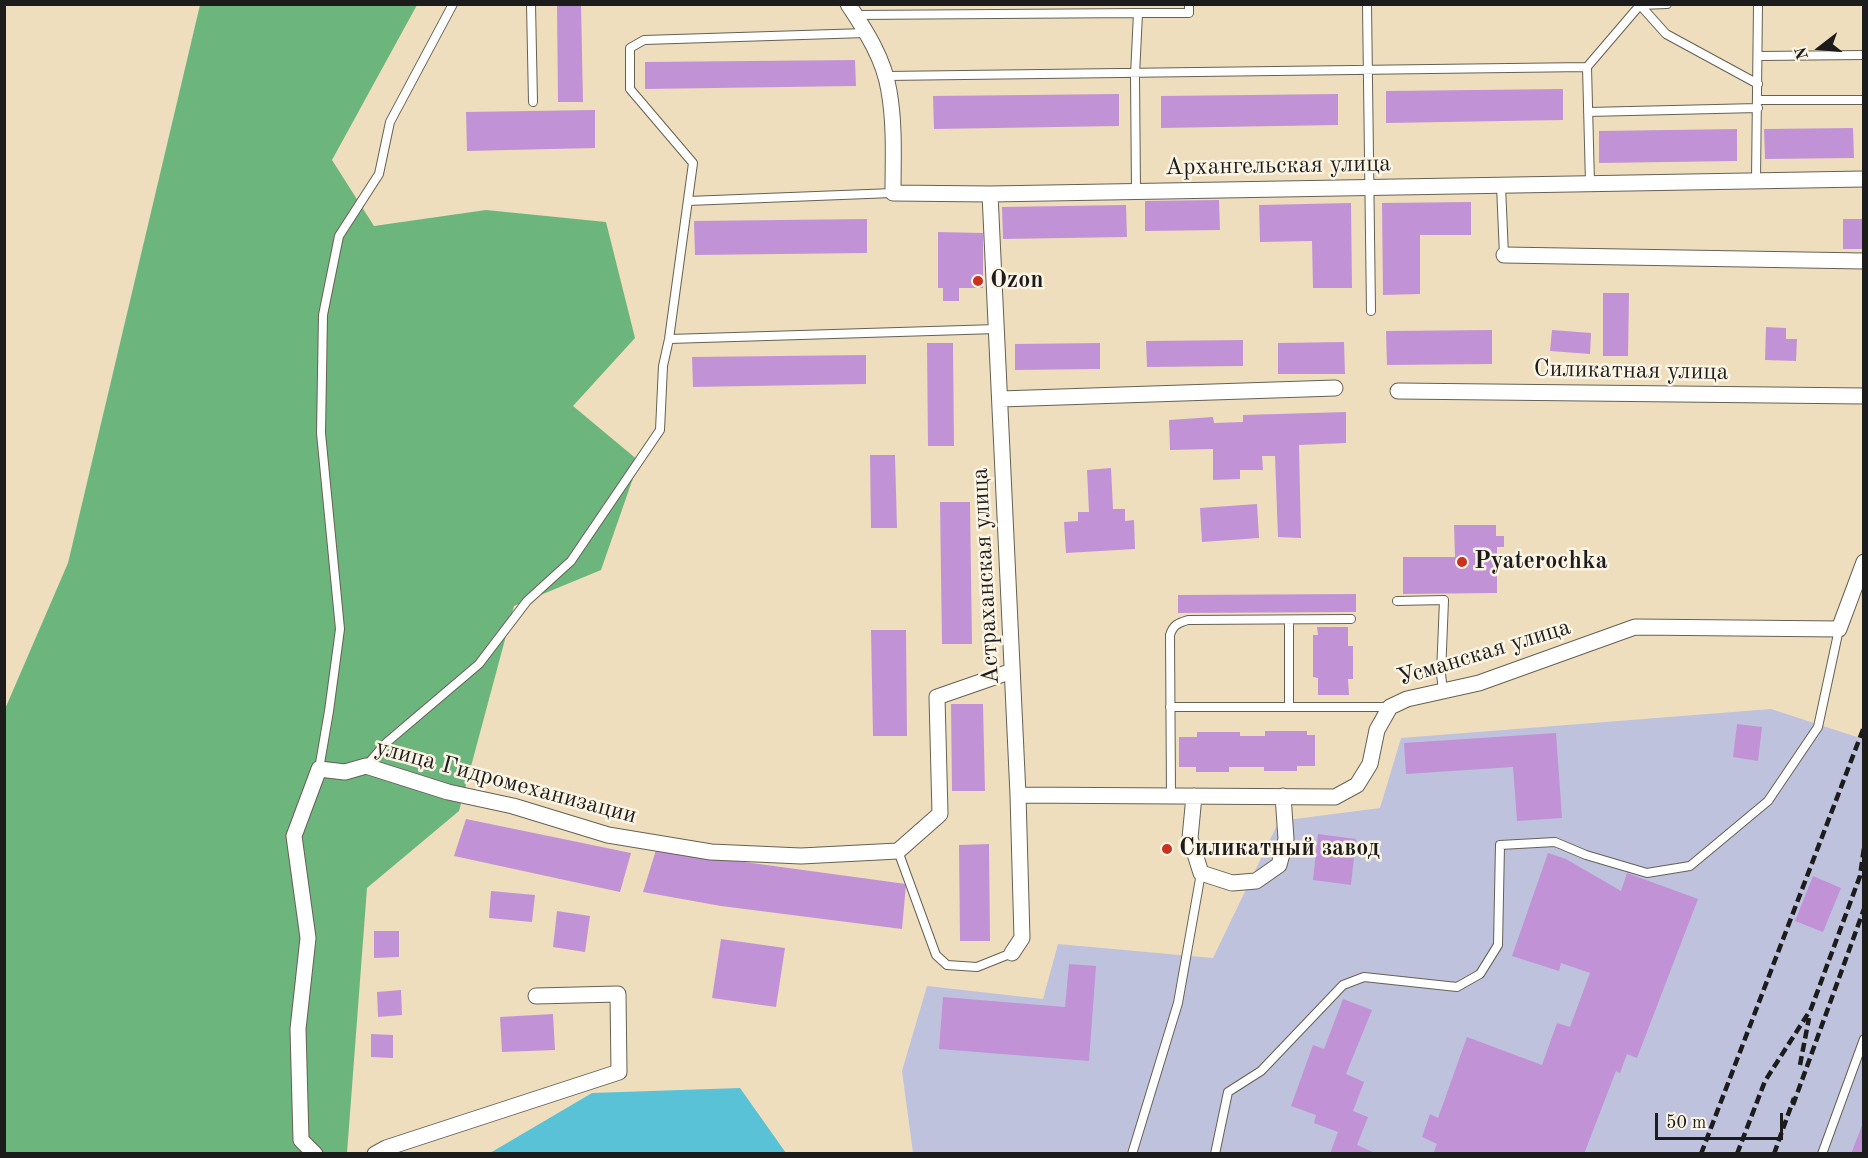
<!DOCTYPE html>
<html>
<head>
<meta charset="utf-8">
<style>
  body { margin:0 }
  #map { position:relative; width:1868px; height:1158px; overflow:hidden; background:#efdebd; font-family:"Old Standard TT",serif }
  canvas { display:block }
  .frame { position:absolute; inset:0; border:6px solid #1c1c1c; pointer-events:none }
  .north { position:absolute; left:1790px; top:18px; width:60px; height:60px; -webkit-text-stroke:4px #fcf5e5; paint-order:stroke; rotate:254deg; font-size:16px; font-weight:700; line-height:24px; text-align:center; color:#1c1c1c }
  .north::after { content:''; display:block; margin:auto; width:21px; height:27px; background:#1c1c1c; clip-path:polygon(50% 0,100% 100%,50% 72%,0 100%) }
  .scale { position:absolute; left:1655px; top:1113px; width:128px; height:27px; box-sizing:border-box; border:3px solid #1c1c1c; border-top:0; padding-left:8px; font-size:18px; line-height:21px; white-space:nowrap; color:#1c1c1c; -webkit-text-stroke:4px #fcf5e5; paint-order:stroke }
</style>
</head>
<body>
<div id="map">
<canvas width="1868" height="1158"></canvas>
<div class="frame"></div>
<div class="north">N</div>
<div class="scale">50 m</div>
</div>
<script>
const context = document.querySelector('canvas').getContext('2d');
context.lineJoin = 'round';
function paint(path, color) { context.fillStyle = color; context.fill(path, 'evenodd'); }
function strokePath(path, color, width, dash) { context.strokeStyle = color; context.lineWidth = width; context.lineCap = dash ? 'butt' : 'round'; context.setLineDash(dash || []); context.stroke(path); }
function write(font, color, halo, rows, align = 'center') {
  context.font = font + ' "Old Standard TT",serif'; context.lineWidth = 5; context.setLineDash([]); context.textBaseline = 'middle'; context.strokeStyle = halo; context.fillStyle = color; for (const [text, x, y, turn = 0] of rows) {
    context.save(); context.translate(x, y); context.rotate((+turn || 0) * Math.PI / 180); context.textAlign = isNaN(turn) ? turn : align; if (halo) context.strokeText(text, 0, 0); context.fillText(text, 0, 0); context.restore();
  }
}
paint(new Path2D(`
  M1771 709 1863 739V1153H913L902 1071 927 986 1043 999 1058 944 1213 958 1279 821 1380 808 1401 738Z`), '#bfc2dd');
paint(new Path2D(`
  M200 5H417L332 160 374 226 486 210 606 222 635 338 573 406 639 461 601 570 514 606 459 811 367 888 347 1153 5 1154V709L68 563Z`), '#6cb67e');
paint(new Path2D(`
  M740 1088 786 1153H490L592 1093Z`), '#59c2d6');
paint(new Path2D(`
  M557 4H581L583 102H558Z
  M855 60 856 86 645 89V62Z
  M1563 89V120L1386 123V91Z
  M1119 94V126L934 129 933 96Z
  M1338 94V125L1161 128V96Z
  M595 110V148L467 151 466 112Z
  M1853 128 1854 158 1765 159 1764 129Z
  M1737 129V161L1599 163V131Z
  M1219 200 1220 230 1145 231V201Z
  M1471 202V235H1420V294L1383 295 1382 203Z
  M1351 203 1352 288H1313L1312 241 1260 242 1259 205Z
  M1126 205 1127 237 1003 239 1002 207Z
  M867 219V253L695 255 694 221Z
  M1843 219H1864V249H1843Z
  M938 232 983 233V288H959V301H943V288H938Z
  M1603 293H1629L1628 356H1603Z
  M1766 327 1786 328V339H1797L1796 361 1765 360Z
  M1492 330V364L1387 365 1386 331Z
  M1552 330 1591 333 1590 354 1550 351Z
  M1243 340V366L1147 367 1146 341Z
  M1344 342 1345 374H1278V343Z
  M927 343H953L954 446H928Z
  M1100 343V369L1015 370V344Z
  M866 355V384L693 387 692 357Z
  M1346 412V443L1299 445 1301 538 1278 537 1275 456H1262L1263 470H1240V479L1213 480V449L1170 450 1169 420 1213 417 1214 423 1243 422V415Z
  M870 455H895L897 528H871Z
  M1111 468 1113 509H1125V521L1134 520 1135 549 1066 553 1064 522 1078 521V512H1089L1087 470Z
  M940 502H970L972 644H942Z
  M1257 504 1259 538 1202 542 1200 508Z
  M1454 525H1496V536H1504V547H1497V593L1403 594V557H1455Z
  M1356 594V612L1178 613V595Z
  M1317 627H1348V646H1353V679H1348L1349 695H1318V678L1313 677V635H1318Z
  M871 630H906L907 736H873Z
  M951 704H983L985 791H952Z
  M1737 724 1762 727 1758 761 1733 757Z
  M1265 731H1307V735H1315V766H1297V771H1264V767H1229V772H1196V767H1179V737H1197V732H1240V736H1265Z
  M1556 733 1562 818 1517 821 1513 767 1406 774 1404 743Z
  M466 819 631 853 620 892 454 856Z
  M1318 834 1356 839 1351 885 1313 880Z
  M989 844 990 941H960L959 845Z
  M656 850 906 884 902 929 721 906 643 892Z
  M1548 853 1566 859 1621 891 1627 873 1698 899 1637 1058 1627 1054 1620 1073 1616 1071 1584 1154H1433L1437 1144 1422 1137 1430 1114 1438 1118 1467 1037 1542 1065 1557 1023 1570 1027 1590 973 1561 963 1559 971 1512 956Z
  M1813 876 1841 888 1823 932 1795 921Z
  M491 891 535 895 532 922 489 918Z
  M557 911 590 916 585 952 553 947Z
  M374 931H399V957L374 958Z
  M721 939 785 948 776 1007 712 998Z
  M1069 964 1096 966 1089 1061 939 1049 943 997 1065 1007Z
  M401 990 402 1015 378 1017 377 992Z
  M1343 999 1372 1010 1346 1074 1364 1082 1353 1111 1368 1117 1357 1145 1377 1154H1330L1338 1132 1314 1123 1316 1115 1291 1106 1313 1045 1324 1049Z
  M553 1014 555 1050 502 1052 500 1017Z
  M371 1034 393 1035V1058L371 1057Z
  M1863 1123 1864 1154H1851Z`), '#c193d6');
const lane = new Path2D(`
  M531 4 533 102
  M1367 4 1371 311
  M1640 5 1666 34 1758 84
  M855 15 1138 13
  M1759 56 1864 55
  M1587 67 1640 5 1667 4
  M886 76 1587 67 1590 183
  M1758 100H1864
  M1588 112 1758 108
  M1756 180 1758 4
  M1501 186 1504 255
  M1136 191 1135 75 1138 13H1189V4
  M688 201 893 193
  M669 339 997 329
  M1397 601 1444 600 1441 674 1443 691
  M1289 620V707
  M1170 707H1390
  M366 766 386 743 479 664 527 601 571 561 660 430 663 366 669 339 693 163 630 89V48L644 40 866 33
  M319 769 329 711 340 629 321 433 323 315 339 236 379 174 390 122 453 4
  M1171 796 1170 635C1173 625 1178 623 1188 620L1351 619
  M898 851 936 955 947 965 977 967 1012 953
  M1132 1154 1178 1003 1201 873
  M1215 1154 1228 1092 1261 1071 1343 985 1364 977 1457 987 1480 974 1498 945 1500 845 1555 842 1586 855 1647 873 1690 866 1768 801 1818 727 1839 629
  M1822 1154 1864 1039`);
const street = new Path2D(`
  M848 4C866 31 884 59 889 91 895 125 893 160 893 193L990 194 1864 179
  M990 194 1018 795 1022 938 1012 953
  M1504 255 1864 261
  M1398 391 1864 396
  M1000 399 1335 388
  M1018 795 1335 797 1357 785 1370 764 1377 730 1390 707 1407 699 1479 683 1635 627 1839 629 1864 562
  M1194 796 1190 838 1201 873 1232 883 1256 881 1279 865 1286 839 1283 796
  M315 1154 301 1140 298 1029 308 938 294 836 319 769 345 772 366 766 448 792 513 806 608 835 711 852 801 856 898 851 940 814 937 697 1012 671
  M375 1154 386 1148 619 1072 618 994 536 996`);
strokePath(lane, '#666054', 10);
strokePath(street, '#666054', 17);
strokePath(lane, '#fff', 8);
strokePath(street, '#fff', 15);
strokePath(new Path2D(`
  M1800 1065 1809 1018
  M1793 1105 1864 909
  M1701 1154 1864 727
  M1737 1154 1765 1081 1811 1009 1860 876 1864 848
  M1774 1154 1794 1098`), '#1c1c1c', 4.5, [9, 4.5]);
for (const [x, y, r, color] of [
  [978,281,6,"#c8321e"],
  [1462,562,6,"#c8321e"],
  [1167,849,6,"#c8321e"]
]) { const dot = new Path2D(); dot.arc(x, y, r, 0, 2 * Math.PI); context.fillStyle = color; context.fill(dot); strokePath(dot, '#fcf5e5', 2); }
write('24px', '#1c1c1c', '#fcf5e5', [
  ["Архангельская улица",1278,166,-1],
  ["Силикатная улица",1631,371,1],
  ["Астраханская улица",986,576,-93],
  ["Усманская улица",1484,653,-17],
  ["улица Гидромеханизации",506,782,15]
]);
write('bold 24px', '#1c1c1c', '#fcf5e5', [
  ["Ozon",990,281],
  ["Pyaterochka",1474,562],
  ["Силикатный завод",1179,849]
], 'left');
</script>
</body>
</html>
